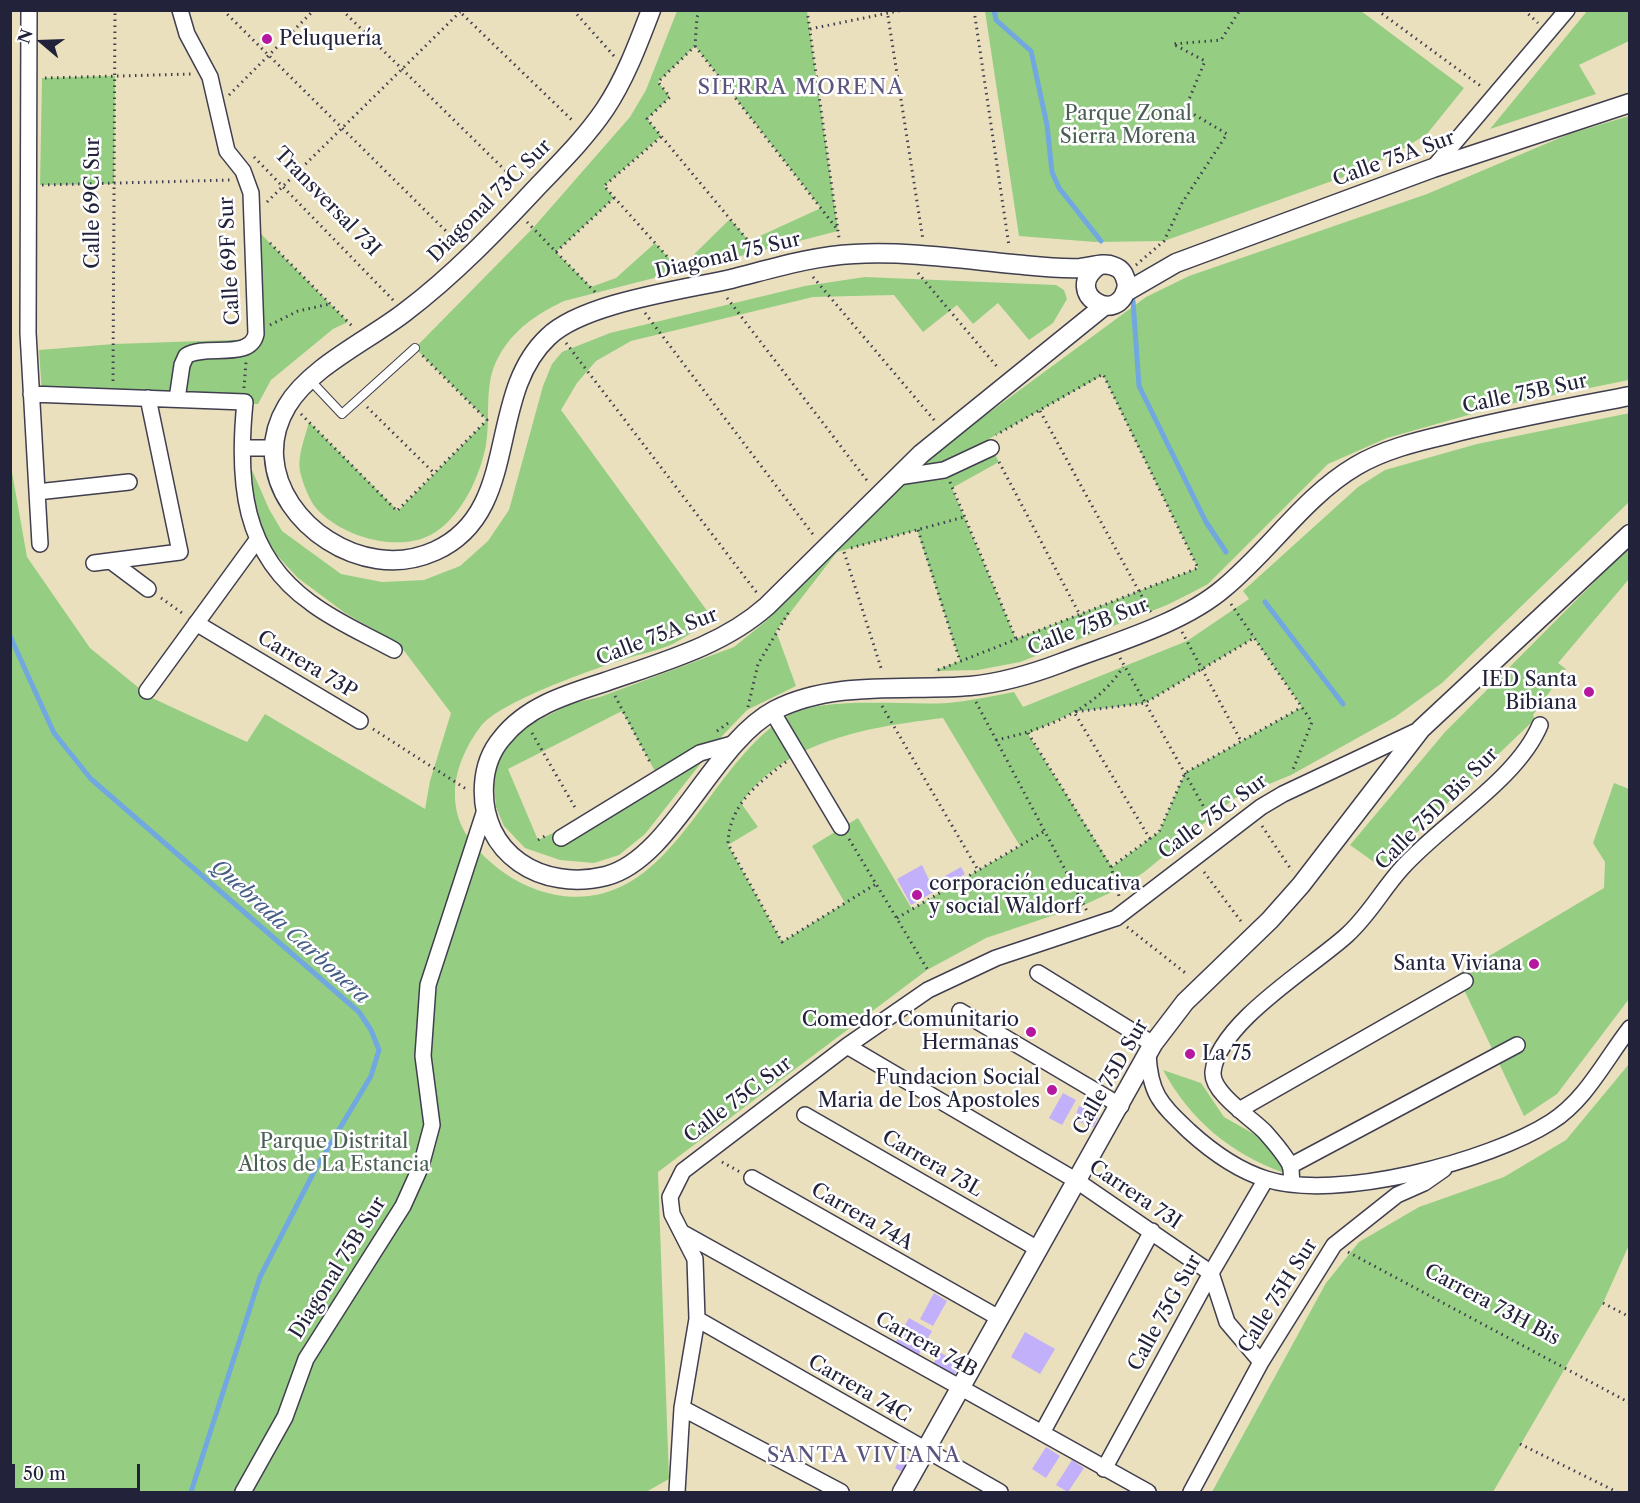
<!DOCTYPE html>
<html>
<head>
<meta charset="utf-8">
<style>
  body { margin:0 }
  #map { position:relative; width:1640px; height:1503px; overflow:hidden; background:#eae0be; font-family:"Libre Caslon Text",serif }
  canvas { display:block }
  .frame { position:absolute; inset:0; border:12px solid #22223b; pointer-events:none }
  .north { position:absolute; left:12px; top:12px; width:60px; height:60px; -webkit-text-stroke:4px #fff; paint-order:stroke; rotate:289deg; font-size:16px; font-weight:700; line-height:24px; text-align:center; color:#22223b }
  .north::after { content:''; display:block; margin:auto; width:21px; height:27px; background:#22223b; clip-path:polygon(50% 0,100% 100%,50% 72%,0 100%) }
  .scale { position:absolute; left:12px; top:1464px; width:128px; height:27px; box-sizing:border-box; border:3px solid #22223b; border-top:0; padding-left:8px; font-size:18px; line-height:21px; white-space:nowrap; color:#22223b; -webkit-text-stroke:4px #fff; paint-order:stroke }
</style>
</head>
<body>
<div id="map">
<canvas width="1640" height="1503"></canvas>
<div class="frame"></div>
<div class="north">N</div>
<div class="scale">50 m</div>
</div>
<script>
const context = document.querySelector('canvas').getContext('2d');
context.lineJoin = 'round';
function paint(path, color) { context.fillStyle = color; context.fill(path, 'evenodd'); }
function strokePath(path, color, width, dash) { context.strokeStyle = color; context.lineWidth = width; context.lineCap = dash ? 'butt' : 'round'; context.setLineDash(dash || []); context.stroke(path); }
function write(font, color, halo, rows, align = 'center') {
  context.font = font + ' "Libre Caslon Text",serif'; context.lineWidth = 5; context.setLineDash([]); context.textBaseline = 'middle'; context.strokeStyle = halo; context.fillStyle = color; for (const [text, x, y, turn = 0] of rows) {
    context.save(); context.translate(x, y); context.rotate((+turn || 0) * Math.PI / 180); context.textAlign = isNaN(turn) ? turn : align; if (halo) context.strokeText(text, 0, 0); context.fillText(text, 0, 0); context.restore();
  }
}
paint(new Path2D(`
  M1588 10 1629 11V41L1579 65 1596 94 1490 129Z
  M677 11H807L838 231 564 301C537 314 514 329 499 356 483 383 491 416 486 445 480 476 463 513 437 531 404 555 342 538 316 508 310 501 303 484 301 475 296 459 305 438 309 422L398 511 487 420 415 348 533 228 630 117 646 90ZM695 46 821 208 749 241 730 219 679 269 655 243 616 278 591 287 556 252 614 198 604 186 661 136 647 119 670 97 658 82Z
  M985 11H1361L1464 88 1427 134 1391 156 1346 176 1164 241 1095 242 1019 236Z
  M115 76 114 184 40 185 42 78Z
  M1629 116V380L1500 406 1387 438 1328 464 1208 584 1191 593 1167 605 1020 662 978 670 934 671 960 661 917 530 837 552 776 631 796 686 747 710 723 735 645 834 619 855 594 863 560 860 525 848 504 826 496 807 493 775 506 747 522 729 570 704 600 697 734 647 765 622 798 589 822 556 933 454 1146 297 1189 276 1427 194 1569 134ZM1103 375 1198 568 1016 639 952 488 999 462 987 440ZM622 711 656 773 582 820 538 840 508 769Z
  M257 230 348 322 333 329 271 380 258 404 42 394 39 350 114 344 261 339Z
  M865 277 1056 285 1064 290 1067 299 1053 323 1029 340 998 303 973 324 957 305 923 332 894 295 813 297 631 341 596 361 577 383 561 410 713 619C698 628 684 639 668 646 653 652 635 655 619 661 588 671 500 702 481 726 467 744 455 770 455 792 454 823 470 845 494 865 523 890 566 904 604 893 682 872 716 760 786 717 821 695 904 706 948 703 970 701 992 696 1014 692L1023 707 1187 641 1249 599 1243 591 1358 487 1385 470 1477 444 1630 413 1629 502 1442 683 1395 717 1291 775 1235 798 1143 873 1116 890 1084 905 986 938 927 970 658 1172 669 1479 646 1492H11L10 461 27 557 90 648 150 697 247 742 265 714 425 809 430 781 451 713 399 644 345 613 298 578 271 549 254 510 252 470 269 509 282 531 341 574 382 582 424 580 460 566 488 541 509 510 543 386 552 364 562 352 610 333 805 286ZM1254 638 1302 707 1185 773 1159 832 1112 867 1028 734 1074 712 1145 703ZM943 718 1020 846 912 909 858 818 812 846 845 903 782 942 728 845 758 827 741 803C787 739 870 727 943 718Z
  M1629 547V579L1558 663 1566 669 1533 715 1535 719 1381 867 1350 845 1445 732Z
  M1614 783 1629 789V999L1557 1094 1524 1116 1457 975 1604 888 1605 862 1593 843Z
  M1629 1064V1245L1603 1303 1493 1492H1212L1326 1283 1359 1242 1419 1207 1504 1177 1566 1140Z
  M1163 1070 1201 1083 1224 1117 1268 1142 1280 1153 1284 1173C1230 1153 1191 1121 1163 1070Z`), '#95ce82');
strokePath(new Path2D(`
  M994 10 996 20 1031 51 1047 125 1052 172 1059 188 1101 241
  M1133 301 1139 386 1206 522 1226 552
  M1265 602 1343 704
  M10 636 54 733 91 779 359 1012 371 1030 379 1050 371 1076 316 1168 260 1277 191 1492`), '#71a8e0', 5);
paint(new Path2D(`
  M922 865 931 884 961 867 965 874 911 905 897 879Z
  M1063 1093 1076 1100 1062 1125 1049 1118Z
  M1079 1106 1099 1114 1094 1127 1074 1120Z
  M934 1293 947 1301 933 1326 920 1319Z
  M909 1318 932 1331 917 1358 894 1345Z
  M1025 1332 1055 1349 1040 1374 1011 1357Z
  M939 1352 960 1363 953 1378 932 1367Z
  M1046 1447 1060 1456 1046 1478 1032 1469Z
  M903 1454 910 1458 902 1472 895 1468Z
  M1072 1460 1084 1468 1068 1492 1056 1485Z`), '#c2b0fb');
const service = new Path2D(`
  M310 380 342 414 415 348`);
const minor = new Path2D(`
  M29 10 28 333 40 544
  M1433 168 1567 10
  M31 394 245 402C237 481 242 554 311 603 336 622 367 635 394 650
  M177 399 182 365 186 356C205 343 250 361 256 334L251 193 243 171 227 151 210 77 187 34 180 10
  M243 448H275
  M898 477 944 470 991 448
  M37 492 129 482
  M112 562 148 589
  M94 563 180 552 148 398
  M196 623 360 721
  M147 691 257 540
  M772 711 841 827
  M561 838 700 753 736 743
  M1038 973 1153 1044
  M960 1011 1121 1106
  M847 1046 1077 1181 1211 1273 1227 1322 1261 1362
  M1148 1054C1150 1095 1161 1104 1189 1131 1211 1151 1237 1170 1266 1179 1336 1202 1490 1161 1551 1122 1586 1100 1605 1060 1630 1028
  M1239 1110 1465 981
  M805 1115 1038 1249
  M1290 1166 1517 1045
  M752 1178 999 1318
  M1292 1183C1291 1178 1292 1170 1290 1165 1285 1155 1273 1141 1265 1132 1253 1119 1211 1093 1213 1072 1218 1023 1312 967 1347 935 1370 914 1382 890 1402 868 1442 823 1517 780 1540 725
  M683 1233 1148 1492
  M697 1319 1000 1492
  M682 1408 841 1492
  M1042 1433 1152 1231
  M1104 1469 1211 1273 1266 1179
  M243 1492 285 1417 306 1359 403 1206 421 1166 432 1125 423 1056 428 985 484 813
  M677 1492 682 1408 697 1319 695 1259 672 1214 670 1197 683 1171 847 1046 928 990 996 958 1116 918 1261 807 1283 794 1421 729
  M1191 1492 1261 1362 1334 1245 1397 1195 1424 1183 1444 1169`);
const tertiary = new Path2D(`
  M651 10C638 44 625 79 605 109 586 137 562 161 539 185 497 230 454 275 405 312 369 340 310 367 287 406 246 474 308 549 377 559 396 562 417 559 435 551 522 512 485 396 548 337 583 303 682 290 731 279 771 269 812 256 854 254 906 251 961 259 1013 264 1035 266 1058 269 1080 268 1091 267 1104 262 1113 266 1123 269 1125 276 1127 285 1120 329 1061 293 1098 266
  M1126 292 1176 263 1433 168 1630 103
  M1104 306 921 454 767 606C722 646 662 662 605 682 568 694 527 706 502 738 490 752 485 767 484 785 480 854 542 892 606 876 672 859 712 743 775 710 833 680 907 691 970 686 1001 683 1032 674 1061 663 1113 643 1182 624 1224 588 1270 550 1305 496 1356 466 1383 450 1415 442 1445 435 1506 419 1568 408 1630 396
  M902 1492 1153 1044 1185 1002 1270 920 1301 885 1421 729 1630 534`);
strokePath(service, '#403e4f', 10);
strokePath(minor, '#403e4f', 18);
strokePath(tertiary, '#403e4f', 21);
strokePath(new Path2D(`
  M223 10 458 243
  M342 10 518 183
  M458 10 574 122
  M573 10 614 56
  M700 10 697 17 695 46 658 82 670 97 647 119 760 255
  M807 10 839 238
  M887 10 923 240
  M974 10 1009 246
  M1377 10 1482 87
  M1524 10 1538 23
  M810 29 903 10
  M695 46 837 229
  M45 78 192 74
  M229 95 314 10
  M661 137 604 186 681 272
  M254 157 394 301
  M42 185 231 180
  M267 202 460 12
  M527 222 596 293
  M270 243 354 328
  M556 252 614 198
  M1136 265 1164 241 1182 203 1227 134 1185 109 1205 61 1173 44 1221 40 1240 10
  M918 273 999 369
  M813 277 935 421
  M727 298 869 483
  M645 313 815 537
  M270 325 298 311 330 304
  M566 343 757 593
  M113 381 115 10
  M244 388 246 362
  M367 407 434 473
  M1040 411 1151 613
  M301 414 397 511 487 420 422 355
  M999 462 1090 634
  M950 482 1016 639
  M918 530 960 661
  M851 548 964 517
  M844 552 882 671
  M161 598 185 615
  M1231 604 1312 722 1292 772
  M1182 632 1241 741
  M1120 658 1214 825
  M938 670 1198 568 1103 374 996 435
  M615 696 651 764
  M976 702 1087 911
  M882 706 978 870
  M748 707 758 664 790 610
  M373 729 466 789
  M717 731 731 721
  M532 733 577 811
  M1028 733 1111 867 1119 896
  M996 740C1044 730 1096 710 1123 667
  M786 762C757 784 729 805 728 844L782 942 876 884
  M1262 826 1292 871
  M849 839 929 972
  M1150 839 1074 712 1145 703 1254 638
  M538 840 545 836
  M1111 867 1159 832 1185 773 1302 707
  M1204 872 1243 924
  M897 918 1045 831
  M1127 927 1188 975
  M722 1162 740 1172
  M1348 1252 1630 1403
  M1603 1303 1630 1317
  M1520 1444 1617 1492`), '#403e4f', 3, [1.5, 4.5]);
strokePath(service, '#fff', 8);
strokePath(minor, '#fff', 15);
strokePath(tertiary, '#fff', 18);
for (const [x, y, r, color] of [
  [267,39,6,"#b5179e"],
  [1589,692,6,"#b5179e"],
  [917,895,6,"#b5179e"],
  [1534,964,6,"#b5179e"],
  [1031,1032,6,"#b5179e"],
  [1190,1054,6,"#b5179e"],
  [1052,1090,6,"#b5179e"]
]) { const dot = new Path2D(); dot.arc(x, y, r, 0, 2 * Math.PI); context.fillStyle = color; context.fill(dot); strokePath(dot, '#fff', 2); }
write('20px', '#22223b', '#fff', [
  ["Peluquería",279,39,"left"],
  ["IED Santa",1577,680],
  ["Bibiana",1577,703],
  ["corporación educativa",929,884,"left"],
  ["y social Waldorf",929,907,"left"],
  ["Santa Viviana",1522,964],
  ["Comedor Comunitario",1019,1020],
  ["Hermanas",1019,1043],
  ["La 75",1202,1054,"left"],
  ["Fundacion Social",1040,1078],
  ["Maria de Los Apostoles",1040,1101]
], 'right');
write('20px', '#4a5e54', '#fff', [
  ["Parque Zonal",1128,114],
  ["Sierra Morena",1128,137],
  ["Parque Distrital",334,1142],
  ["Altos de La Estancia",334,1165]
]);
write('20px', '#22223b', '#fff', [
  ["Calle 75A Sur",1394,159,-20],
  ["Diagonal 73C Sur",490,201,-45],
  ["Transversal 73I",327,202,46],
  ["Calle 69C Sur",93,203,-90],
  ["Diagonal 75 Sur",728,256,-13],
  ["Calle 69F Sur",230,261,-93],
  ["Calle 75B Sur",1525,394,-12],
  ["Calle 75B Sur",1088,627,-21],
  ["Calle 75A Sur",657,637,-21],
  ["Carrera 73P",307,665,31],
  ["Calle 75D Bis Sur",1437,809,-45],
  ["Calle 75C Sur",1213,817,-36],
  ["Calle 75D Sur",1111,1077,-60],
  ["Calle 75C Sur",738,1100,-37],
  ["Carrera 73L",932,1164,30],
  ["Carrera 73I",1135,1195,34],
  ["Carrera 74A",862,1217,30],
  ["Diagonal 75B Sur",338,1268,-58],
  ["Calle 75H Sur",1278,1296,-58],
  ["Carrera 73H Bis",1492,1305,28],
  ["Calle 75G Sur",1165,1313,-61],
  ["Carrera 74B",926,1345,29],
  ["Carrera 74C",859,1389,30]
]);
context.letterSpacing = '1.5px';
write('21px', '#5a547e', '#fff', [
  ["SIERRA MORENA",801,88],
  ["SANTA VIVIANA",864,1456]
]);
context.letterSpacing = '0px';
write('italic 21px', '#465e85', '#fff', [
  ["Quebrada Carbonera",290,932,42]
]);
</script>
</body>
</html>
